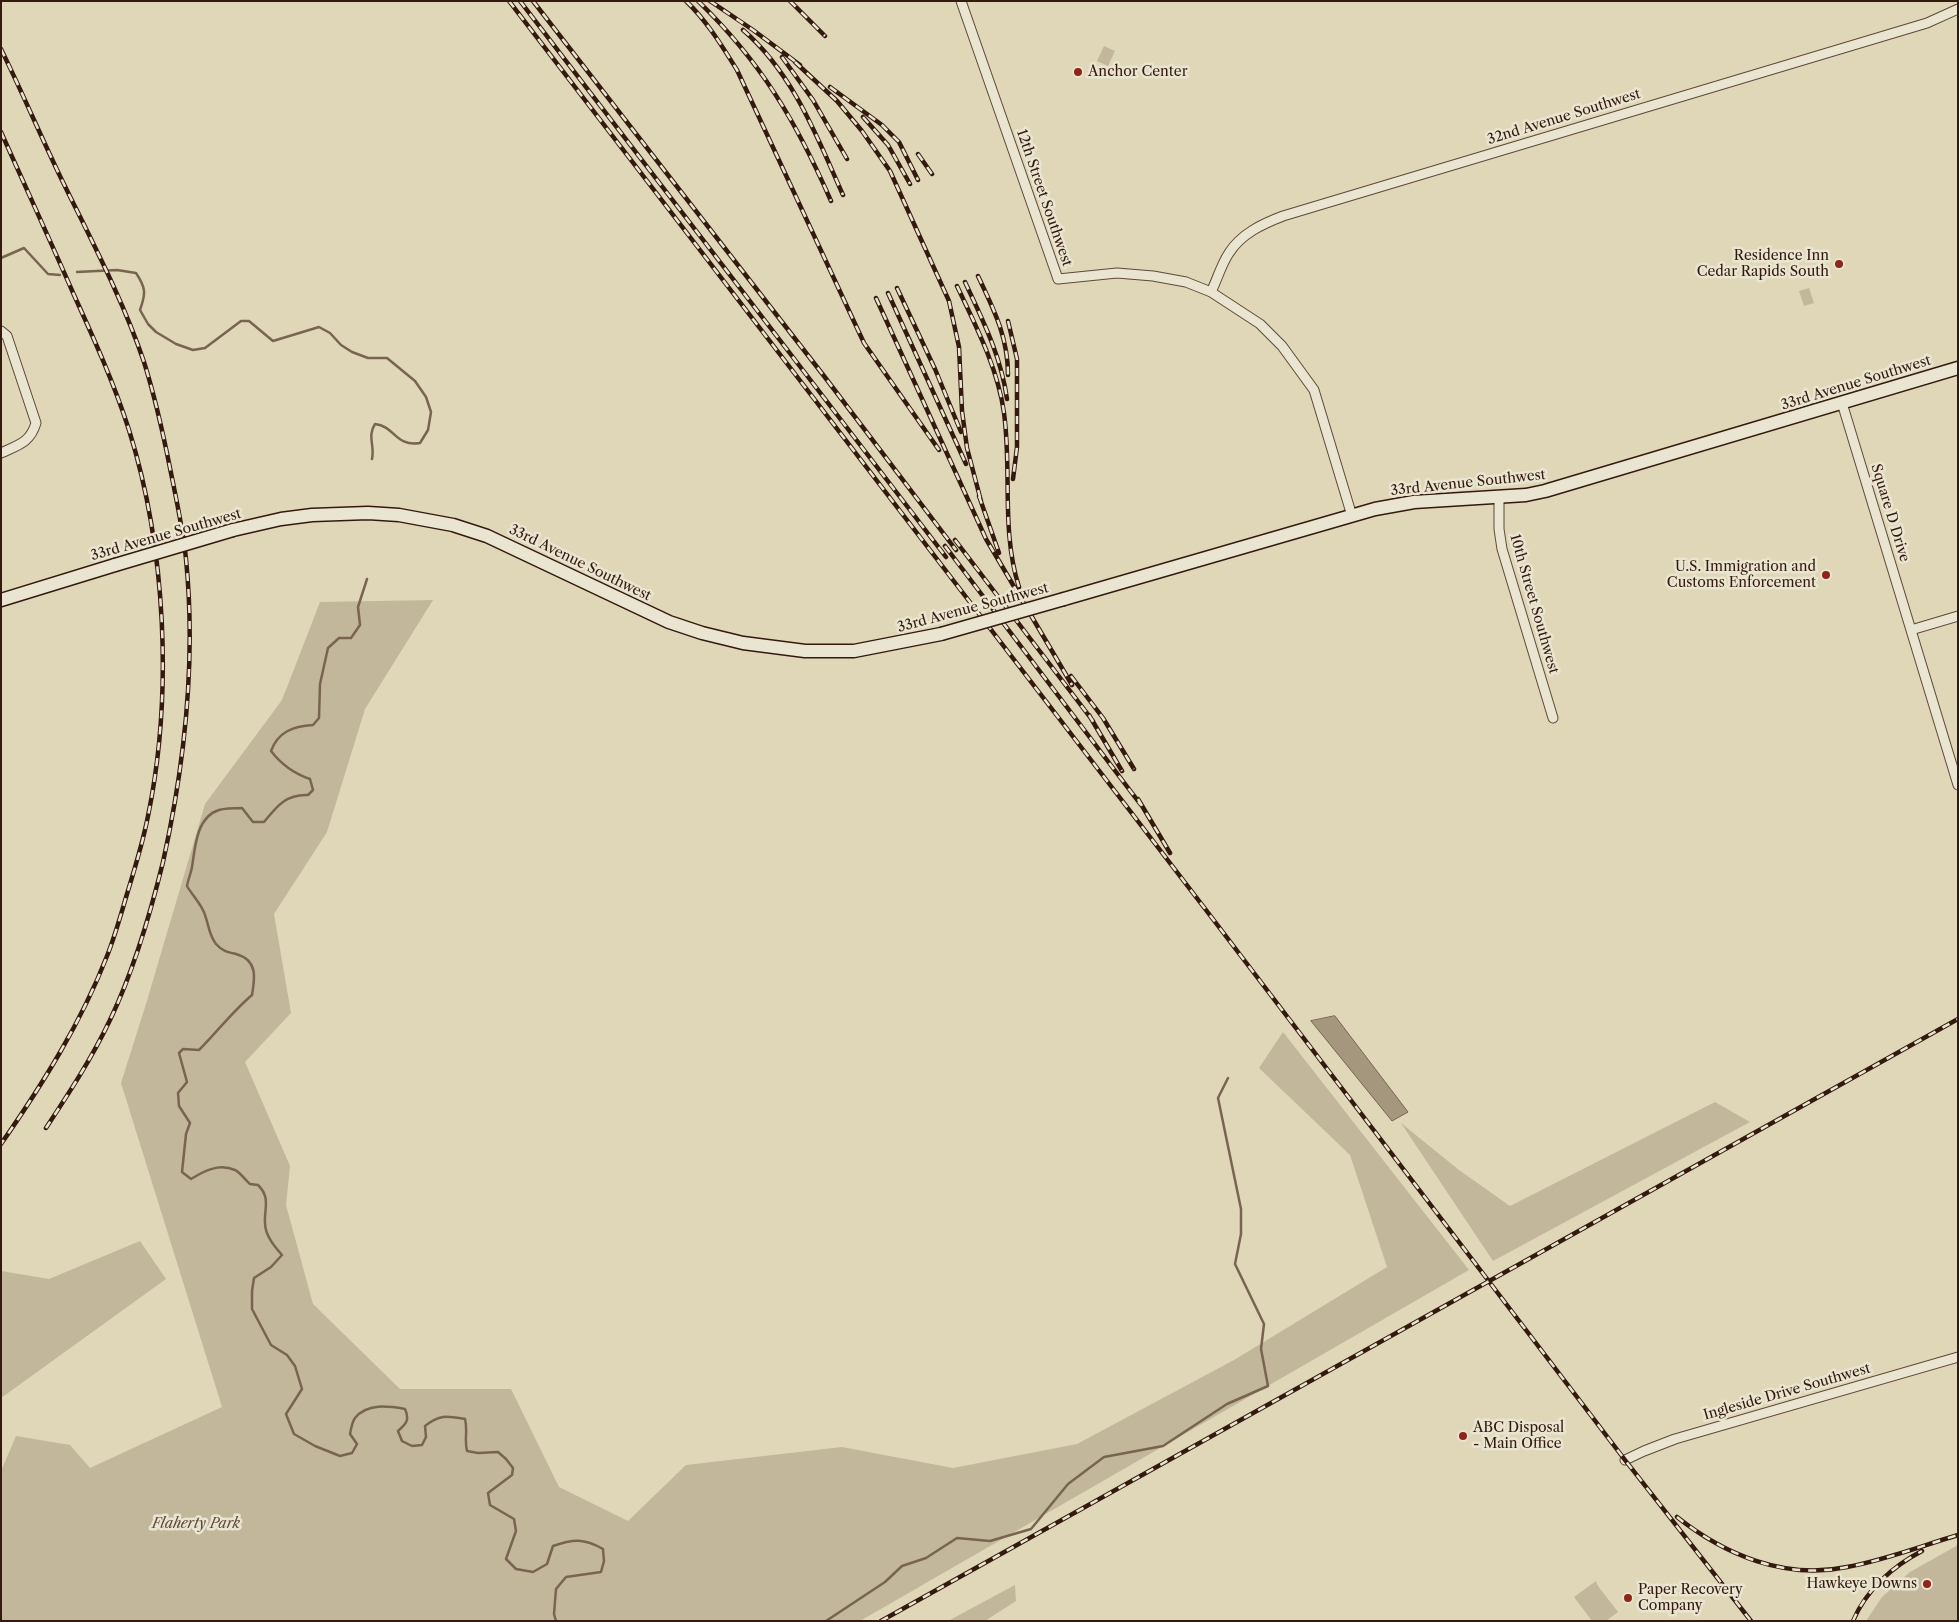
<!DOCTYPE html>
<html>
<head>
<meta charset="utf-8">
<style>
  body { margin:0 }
  #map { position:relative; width:1959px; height:1622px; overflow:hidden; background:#dfd7b8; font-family:"Libre Caslon Text",serif }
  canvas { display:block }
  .frame { position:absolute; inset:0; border:2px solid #34190e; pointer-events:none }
</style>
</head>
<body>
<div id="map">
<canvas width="1959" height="1622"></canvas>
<div class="frame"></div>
</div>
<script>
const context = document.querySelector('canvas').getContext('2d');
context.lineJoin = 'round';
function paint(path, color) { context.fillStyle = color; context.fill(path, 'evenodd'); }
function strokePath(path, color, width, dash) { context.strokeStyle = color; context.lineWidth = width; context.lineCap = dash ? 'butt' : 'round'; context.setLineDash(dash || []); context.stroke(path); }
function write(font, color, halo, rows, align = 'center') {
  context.font = font + ' "Libre Caslon Text",serif'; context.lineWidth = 5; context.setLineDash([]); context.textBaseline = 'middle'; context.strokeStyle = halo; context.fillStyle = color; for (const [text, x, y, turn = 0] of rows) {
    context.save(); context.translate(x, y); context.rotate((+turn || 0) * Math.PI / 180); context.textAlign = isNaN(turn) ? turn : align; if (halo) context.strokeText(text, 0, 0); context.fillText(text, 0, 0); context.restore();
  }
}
paint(new Path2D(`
  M1104 46 1115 51 1108 66 1097 61Z
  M1809 288 1814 303 1804 306 1799 291Z
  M433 600 365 709 327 832 274 914 291 1013 245 1062 290 1166 286 1205 313 1304 400 1389H511L559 1487 628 1521 686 1465 842 1447 953 1468 1077 1444 1234 1360 1387 1267 1350 1155 1259 1068 1283 1032 1469 1270 860 1621H1V1471L16 1436 70 1445 90 1468 222 1407 121 1083 146 1004 205 804 282 700 320 602Z
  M1715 1102 1750 1122 1493 1261 1401 1123 1459 1170 1510 1206Z
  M140 1241 166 1279 1 1398V1271L49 1279Z
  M1958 1545V1621H1866L1882 1597 1910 1572Z
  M1596 1581 1598 1586 1618 1612 1606 1621H1592L1574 1597Z
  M1015 1585 1016 1601 985 1621H948Z`), '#c2b79b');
const water = new Path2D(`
  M1335 1016 1408 1112 1392 1121 1311 1021Z`);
paint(water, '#a5967e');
strokePath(water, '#786451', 1);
strokePath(new Path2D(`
  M1 258 24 248 48 274 60 275
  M77 272 117 270 136 273C146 288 146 293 140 310L148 324 156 332 176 344 193 350 205 348 241 321H249L273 341 319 327 330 333 341 345 352 352 368 358H387L415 381 426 397 431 412 428 430 420 443C395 447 395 426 375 424 367 436 375 446 372 459
  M367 579 358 607 360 625 351 638H339L328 648 320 684 319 718 313 725C293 726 278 732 271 751 281 764 295 774 310 779L313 790 308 795C286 794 277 806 264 822H253L242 808C235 808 226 808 219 810 196 817 195 849 192 867 191 873 188 880 187 886 192 895 202 905 205 915 209 926 209 935 216 944 222 951 228 952 236 954 258 960 255 978 252 995 232 1012 217 1032 199 1050L183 1049 179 1053 187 1082 178 1093 179 1106 190 1123 186 1134 182 1172 191 1179C204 1171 219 1163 235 1170 240 1172 245 1180 250 1184L258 1185C271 1198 264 1208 265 1223 265 1235 274 1246 282 1255L271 1267 254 1278 252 1291V1309L271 1345 287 1355 295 1366 302 1389 286 1414 294 1434 315 1446 340 1456 352 1453 357 1444 350 1434C351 1429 352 1422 355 1418 367 1403 388 1406 405 1409 410 1420 406 1424 398 1431L402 1441 412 1446 422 1445 426 1437 425 1426C440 1414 447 1416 465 1419 468 1431 464 1439 467 1451L478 1453 498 1452 506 1459 513 1468 512 1475 488 1493 490 1505 514 1519 516 1531 506 1559 516 1569 533 1572 547 1564 553 1546C573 1539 584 1538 603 1549L604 1561 601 1572 566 1577 556 1589 554 1614 556 1621
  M826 1621 885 1582 902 1566 926 1558 957 1538 990 1541 1031 1529 1068 1484 1104 1457 1163 1446 1227 1404 1268 1386 1261 1349 1264 1324 1235 1264 1241 1234V1209L1218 1098 1228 1078`), '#786451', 2.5);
const street = new Path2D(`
  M961 1 1058 279 1117 273 1153 276 1186 282 1211 292 1260 324 1282 346 1314 390 1352 516
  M1211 292C1217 280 1221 265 1229 253 1241 234 1262 224 1283 216L1927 23 1958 9
  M1 331 7 336 36 423C30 443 18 445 1 453
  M1842 403 1958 785
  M1499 496V529L1502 549 1553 718
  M1911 630 1958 616
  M1625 1460 1644 1451 1675 1439 1958 1357`);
const secondary = new Path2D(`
  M233 530 281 519 312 515 368 513 399 515 453 525 487 536 669 622 702 633 743 643 805 651H854L941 634
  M1064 599 1375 509 1414 502 1526 495 1545 491 1958 368
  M1 600 115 565`);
strokePath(street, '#5f4838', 11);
strokePath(secondary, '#34190e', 15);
strokePath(street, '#eae5d1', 9);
strokePath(secondary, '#eae5d1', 12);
const rail = new Path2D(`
  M509 1 1206 910 1625 1460 1751 1621
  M520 1 946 557
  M533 1 824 376 956 550
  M686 1C707 21 722 46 737 70L864 343 939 450
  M698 1C761 62 796 121 831 201
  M710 1 753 30 800 65
  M790 1 825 36
  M743 30C793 73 817 137 843 195
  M1 49C21 90 39 132 59 174 89 236 122 297 144 362 155 397 163 433 170 468 176 498 183 529 186 559 196 660 185 763 163 862 150 915 134 970 110 1020 92 1058 69 1093 46 1128
  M782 57 813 100 847 159
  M795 62 837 101 862 131 890 171 949 301 959 347 962 411 967 448 981 501
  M830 87 882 125 899 142 918 180
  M863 117 888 145 910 184
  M1 132C25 186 50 240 74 295 94 339 114 383 129 430 166 548 173 695 148 816 143 842 135 868 127 894 121 914 115 936 107 956 81 1023 42 1085 1 1144
  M918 154 932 174
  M978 276C994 310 1008 337 1008 375
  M965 282C983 321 1001 356 1007 399
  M957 286C976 326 998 369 1004 413 1012 471 1001 531 1019 587
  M897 288 935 369 961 432
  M888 293 966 464
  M876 298 986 539 1072 685
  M1008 321 1017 359V447L1013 479
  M979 496 999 553
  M955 540 1093 721
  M945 546 1141 805
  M1071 676 1103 718 1134 769
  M1089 715 1122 771
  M1138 799 1170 853
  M1677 1517C1725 1555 1785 1580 1847 1567 1885 1560 1921 1546 1958 1535
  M881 1621 1958 1019
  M1853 1621C1866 1590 1893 1566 1922 1551`);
strokePath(rail, '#34190e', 4.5);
strokePath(rail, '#eae5d1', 2.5, [8]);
const secondaryBridge = new Path2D(`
  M115 565 233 530
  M941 634 1064 599`);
strokePath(secondaryBridge, '#34190e', 15, []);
strokePath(secondaryBridge, '#eae5d1', 12);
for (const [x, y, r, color] of [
  [1078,72,5,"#8f2418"],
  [1839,264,5,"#8f2418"],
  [1826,575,5,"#8f2418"],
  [1463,1436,5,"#8f2418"],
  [1927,1584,5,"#8f2418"],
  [1628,1598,5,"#8f2418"]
]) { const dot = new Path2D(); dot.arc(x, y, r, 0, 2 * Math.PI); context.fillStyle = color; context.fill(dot); strokePath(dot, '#eae5d1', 2); }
write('14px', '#34190e', '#eae5d1', [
  ["Anchor Center",1088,72],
  ["Residence Inn",1829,256,"right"],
  ["Cedar Rapids South",1829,272,"right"],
  ["U.S. Immigration and",1816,567,"right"],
  ["Customs Enforcement",1816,583,"right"],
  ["ABC Disposal",1473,1428],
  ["- Main Office",1473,1444],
  ["Hawkeye Downs",1917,1584,"right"],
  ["Paper Recovery",1638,1590],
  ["Company",1638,1606]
], 'left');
write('14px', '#34190e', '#eae5d1', [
  ["32nd Avenue Southwest",1564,117,-17],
  ["12th Street Southwest",1044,198,71],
  ["33rd Avenue Southwest",1856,383,-17],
  ["33rd Avenue Southwest",1468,483,-6],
  ["Square D Drive",1890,513,73],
  ["33rd Avenue Southwest",166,535,-16],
  ["33rd Avenue Southwest",580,563,26],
  ["10th Street Southwest",1534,604,74],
  ["33rd Avenue Southwest",973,608,-15],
  ["Ingleside Drive Southwest",1787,1392,-16]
]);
write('italic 14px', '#5f4838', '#eae5d1', [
  ["Flaherty Park",196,1524]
]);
</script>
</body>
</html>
